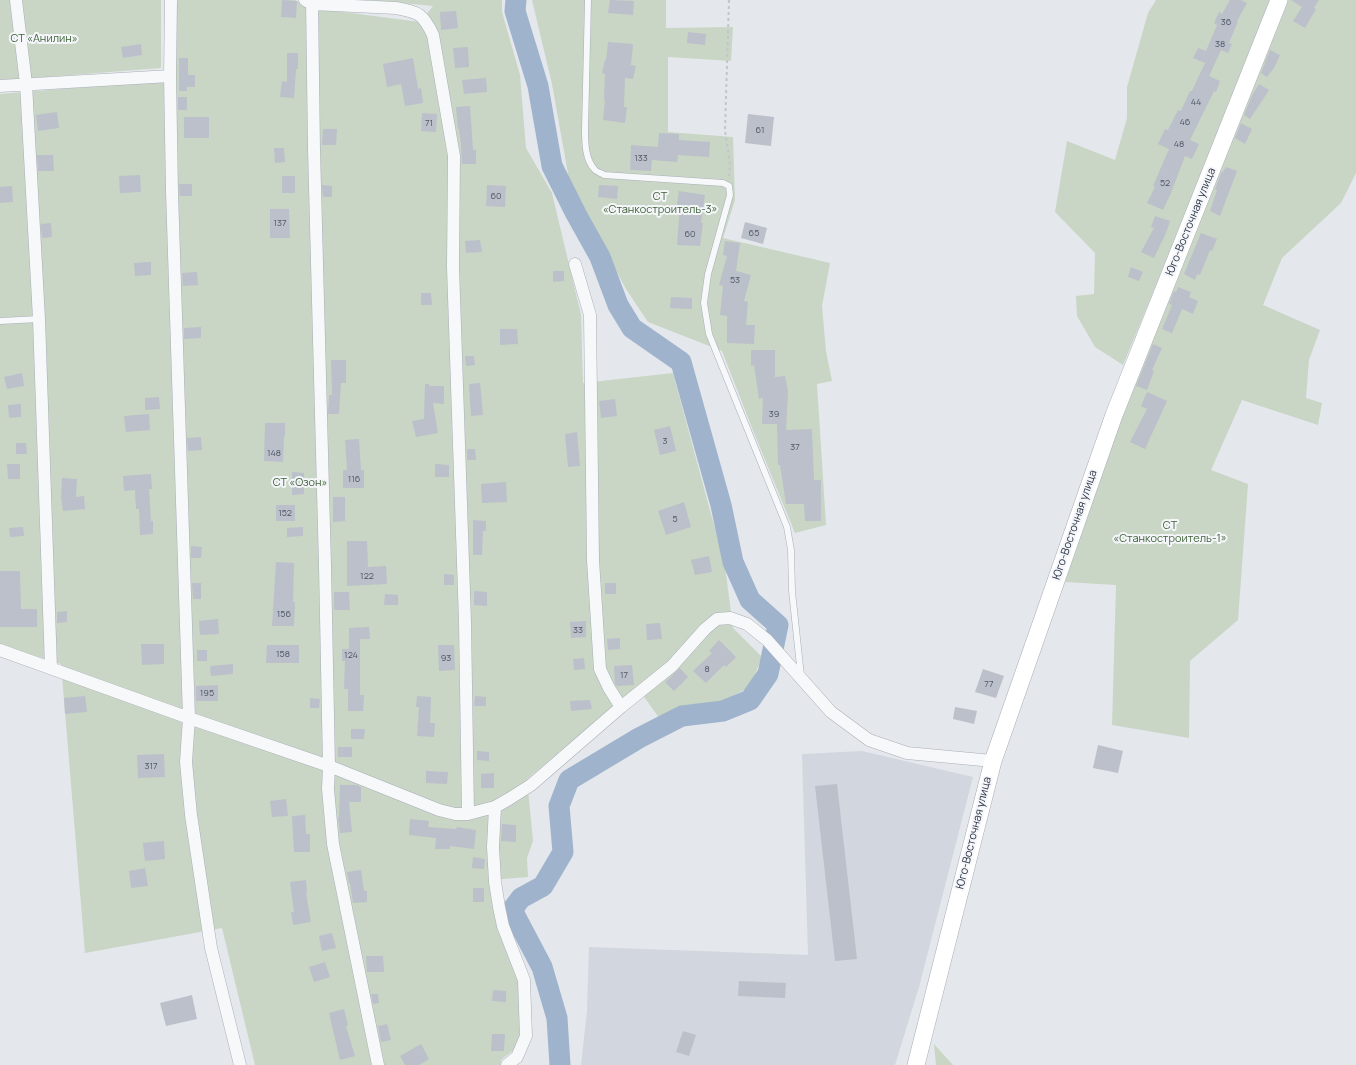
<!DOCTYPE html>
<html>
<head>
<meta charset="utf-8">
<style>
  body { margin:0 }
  canvas { display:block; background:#e4e7ec }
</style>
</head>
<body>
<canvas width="1356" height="1065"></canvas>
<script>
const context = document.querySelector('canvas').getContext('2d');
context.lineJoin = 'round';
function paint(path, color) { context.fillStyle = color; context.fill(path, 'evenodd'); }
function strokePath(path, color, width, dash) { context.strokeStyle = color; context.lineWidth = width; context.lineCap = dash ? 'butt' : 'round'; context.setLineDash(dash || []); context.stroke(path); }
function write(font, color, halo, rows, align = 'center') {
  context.font = font + ' Manrope,sans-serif'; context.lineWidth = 4; context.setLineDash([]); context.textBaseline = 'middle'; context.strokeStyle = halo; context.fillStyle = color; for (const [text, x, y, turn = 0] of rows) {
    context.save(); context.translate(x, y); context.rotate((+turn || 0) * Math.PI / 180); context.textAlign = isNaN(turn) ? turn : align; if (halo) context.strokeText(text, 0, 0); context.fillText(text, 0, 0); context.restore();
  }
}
paint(new Path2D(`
  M862 751 973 777 919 987 895 1065H581L587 1011 589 947 808 955 802 754Z`), '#d2d6de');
paint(new Path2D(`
  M0 0H161V68L46 77 0 80Z
  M178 0H295L312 8 420 22 433 6 369 0H502V12L520 75 526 148 552 193 581 315 583 383 673 373 725 566 733 628 762 657 750 687 721 702 660 719 637 687 527 779 533 841 527 858 528 877 490 880 497 924 518 980 521 1029 516 1048 501 1060V1065H255L222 928 85 953 61 664 0 645V94L157 81 175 77V5Z
  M532 0H666V28L733 27 731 61 668 57V132L733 137 735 200 723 238 830 263 822 306 826 351 832 381 817 384 826 525 795 533 754 433 722 351 648 322 626 289 570 185 552 84Z
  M1156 0H1274L1123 365 1095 347 1077 316 1076 296 1094 294 1095 253 1055 212 1067 141 1115 160 1127 118V87L1148 13Z
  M1288 0H1356V173L1341 203 1282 258 1263 305 1320 330 1309 360 1306 398 1322 403 1318 425 1242 400 1211 470 1248 484 1238 620 1190 661 1189 738 1112 725 1116 585 1065 582 1123 413 1203 207Z
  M934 1044 953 1065H936Z`), '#c9d6c5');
strokePath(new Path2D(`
  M516 0 515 11 538 86 552 166 576 214 600 257 618 305 632 328 681 362 721 505 733 562 750 600 778 625 768 674 750 700 723 711 682 716 639 738 569 780 559 806 563 852 543 886 521 898 512 910 542 967 557 1018 560 1065`), '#9fb4cc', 21);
paint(new Path2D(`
  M282 0 297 1 296 18 281 17Z
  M610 0 634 1 633 15 608 13Z
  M1230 0H1241L1247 3 1237 21H1238L1229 43 1232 44 1228 53 1221 50 1209 76 1220 81 1216 92 1214 91 1190 140 1199 144 1192 159 1185 156 1171 193 1163 210 1147 203 1155 187 1153 186 1169 149 1158 144 1165 129 1168 130 1178 110 1181 111 1190 91H1192L1205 63 1193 58 1198 48 1206 51 1217 25 1214 23 1219 12 1222 14Z
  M1291 0H1319L1314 8 1316 9 1305 28 1293 21 1302 7Z
  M456 11 458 28 441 30 440 12Z
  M688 32 706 34 705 45 687 43Z
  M608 42 633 44 631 65 636 66 633 79 625 78 624 107H627L625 123 603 120 605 100 604 99 605 74 602 73 605 60H606Z
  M141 44 142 55 123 58 121 47Z
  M468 47 469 67 455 68 453 48Z
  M1270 50 1280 55 1274 68 1267 77 1261 73Z
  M287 53H298V69H296L294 98 280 97 282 81 287 82Z
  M179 58H188V75H195V87H187V91H179Z
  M413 58 418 89 421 88 423 103 405 106 401 84 387 87 383 64Z
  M486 78 487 92 464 94 462 80Z
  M1259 84 1269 90 1250 119 1244 115 1252 96Z
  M178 97H187V110H178Z
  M470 106 473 150H476V164H462L461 144 459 129H458L456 107Z
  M57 112 59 128 38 131 36 115Z
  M422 113 437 114 436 132 421 131Z
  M748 114 774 117 771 146 745 143Z
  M184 117H209V138H184Z
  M1241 123 1252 129 1245 144 1235 138Z
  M323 129H337L336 145H322Z
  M659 133 679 134V140L710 142 709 157 678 155 677 162 652 160 651 171 630 170 631 145 658 147Z
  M274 148H284L285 162 275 163Z
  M37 155H53L54 171H38Z
  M1226 167 1237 171 1220 216 1210 211 1217 190 1215 189 1222 171 1223 172Z
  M140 175 141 192 120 193 119 176Z
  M282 176H295V193H282Z
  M179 184H192V196H180Z
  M322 185 332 186V197H323Z
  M487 185 506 186 505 207 486 206Z
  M599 185 618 186 617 199 598 197Z
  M12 186 13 202 0 203V187Z
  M679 191 705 195 701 223H703L700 246 677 245 680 205H677Z
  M270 209H289L290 238H270Z
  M1155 216 1170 221 1166 233 1154 258 1141 252 1154 228 1151 227Z
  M745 222 767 228 763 244 741 238Z
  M51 223 52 237 42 238 41 224Z
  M1201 233 1217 239 1212 251 1210 250 1200 275 1197 274 1195 280 1184 274Z
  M480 240 482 252 466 253 465 241Z
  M725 241 740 243 736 271 751 275 744 301 748 302 746 325H755L754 344 727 343V316L720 315 723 286 719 285 727 256 723 255Z
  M151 262V275L135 276 134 263Z
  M1131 267 1143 272 1139 281 1128 277Z
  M553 271H564V281L553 282Z
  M197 272 198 285 183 286 182 273Z
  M1178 287 1191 292 1189 297 1198 301 1193 314 1182 309 1172 333 1162 329 1172 305 1169 304 1174 291 1176 292Z
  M421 293H431L432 305H421Z
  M671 297 692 298V309L670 308Z
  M201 327V338L184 339V328Z
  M500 329H517L518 344 500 345Z
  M1153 344 1162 348 1152 370 1154 371 1147 390 1136 386Z
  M751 350H775V377L785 376 788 392 786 430 812 429 814 480H821V521H805L804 504H786L780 465H778L777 424H762L763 398 759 399 754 365 751 366Z
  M465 356H474L475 365 466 366Z
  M331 360H346V383H341L339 414H328L329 395H332Z
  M22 373 24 386 7 389 4 377Z
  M480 383 483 415 471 416 469 384Z
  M425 384H429V386H444V404L433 403 438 433 416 437 412 421 424 419Z
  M1147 392 1167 401 1145 449 1130 442 1147 409 1141 406Z
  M159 397 160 409 145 410V398Z
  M615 399 617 416 601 418 599 401Z
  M21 404V417L9 418 8 405Z
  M149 414 150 430 126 432 124 416Z
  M265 423H285V436H284L283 462 264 461Z
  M670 426 676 451 660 455 654 430Z
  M577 432 580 466 568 467 565 434Z
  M201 437 202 450 188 451 187 438Z
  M359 439 361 470H364V488H343V470H347L345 440Z
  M16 443H26L27 454H16Z
  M467 449H475L476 460H467Z
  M7 464H20V479H8Z
  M435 464 449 465V477H435Z
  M292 472 304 473V494L292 495Z
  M151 474 152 489H149L151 521H153V534L140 535 139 509H136L135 490 124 491 123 476Z
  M62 478 77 479 76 497 84 496 85 509 63 511 61 498Z
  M506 482 507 502 482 503 481 484Z
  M333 497H345V521L333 522Z
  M684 502 691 527 666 535 658 511Z
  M276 505H295V521H276Z
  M473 520 486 521V531H483L482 555H473Z
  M23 527 24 536 10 537 9 528Z
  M303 527V536L287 537V528Z
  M347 541H367L368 567 386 566 387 584 347 586Z
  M191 546 202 547 201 558H191Z
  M709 556 712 572 695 575 691 560Z
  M276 562 294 563 293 602H295L294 626H272Z
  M0 571H20L21 609H37V627H0Z
  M444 574 454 575V585H444Z
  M192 583H201V599H193Z
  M605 583H616V594H605Z
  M474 591 487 592V606L474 605Z
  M334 592H349L350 610H334Z
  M385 594 398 595V605H384Z
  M67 611V622L57 623V612Z
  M218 619 219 634 200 635 199 621Z
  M586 621V637L571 638 570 622Z
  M660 623 662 639 647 640 646 624Z
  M369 627 370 639H360V695H364L363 711H348V689H344L345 661H342V649H349V628Z
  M620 638V649L608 650 607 639Z
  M719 640 736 657 726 667 724 665 706 683 693 671 712 653 709 651Z
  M141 644H164V664L142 665Z
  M267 645H299V663H266Z
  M438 645H454L455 670 439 671Z
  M197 650H207V661H197Z
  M584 658 585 669 574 670 573 659Z
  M233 664V674L211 676 210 666Z
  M632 665 634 685 617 686 615 684 614 666Z
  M680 668 688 677 674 691 665 682Z
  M983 669 1004 676 996 698 975 692Z
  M218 685V701H196V686Z
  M85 696 87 712 65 714 64 698Z
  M417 696 431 697 430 723H435L434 737 417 736 419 707H416Z
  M475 696 486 697V706H474Z
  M310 698 320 699 319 708H310Z
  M590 700 592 709 571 711 570 701Z
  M955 707 977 711 974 724 953 719Z
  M351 729H365L364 739H351Z
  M1098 745 1123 751 1118 773 1093 768Z
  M338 747H352V757H338Z
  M477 751 489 752V761L477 760Z
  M164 754 165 777 138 778 137 755Z
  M426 771 448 772 447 784 426 783Z
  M494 773V788H481V774Z
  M837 784 857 959 835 961 815 786Z
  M340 785H357L361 787V802H349L352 832 340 833 338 817H339Z
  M286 799 288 816 272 817 270 801Z
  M305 815 306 834H310V852H294L292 816Z
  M410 819 429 821 428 827 456 829 457 827 476 830 474 849 450 846V849H435L436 838 409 835Z
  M502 824 516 825V842L501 841Z
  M164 841 165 859 145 861 143 843Z
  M473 857 485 859 484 869 472 868Z
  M145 868 148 886 131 888 129 871Z
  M361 870 364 891H367V902L353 903 350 883H349L347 872Z
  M306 880 307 893H306L311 922 293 925 291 912H294L290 882Z
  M473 888H484V902H473Z
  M332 933 336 948 322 951 319 936Z
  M366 956H383L384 972H367Z
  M325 962 330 977 314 982 309 967Z
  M739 981 786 983 785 998 738 996Z
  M493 990 506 991V1002L492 1001Z
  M371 994H378L379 1003 373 1004Z
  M192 995 197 1019 166 1026 160 1003Z
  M344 1009 348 1025 346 1026 355 1056 340 1060 329 1013Z
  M387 1024 391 1040 381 1042 378 1026Z
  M683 1031 696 1035 689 1056 676 1052Z
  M492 1034H505L504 1051H491Z
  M421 1044 429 1059 419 1065H405L400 1056Z`), '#bbc0ca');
const lane = new Path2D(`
  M588 0 585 129C585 142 585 160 595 170 597 172 601 173 604 175L723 183 729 186 730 195 708 274 704 303 709 334 787 527 791 550 792 591 801 676
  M0 321 39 319`);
const street = new Path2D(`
  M16 0 26 84 39 319 51 668
  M171 0 170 76 172 192 189 718 186 762 191 815 211 948 240 1065
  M305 0 312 4 396 8C419 12 423 14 433 35L454 156 453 267 465 622 468 814
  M312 0 314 149 325 566 329 766 328 789 333 844 378 1065
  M0 86 170 76
  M575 264 590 315 593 560 600 669 609 688 621 707
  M0 650 189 718 329 766 439 810 455 814H468L483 810 495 807 509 799 531 785 621 707 672 666 705 629 717 619 730 618 747 624 767 640 831 712 869 740 907 753 993 761
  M495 807 493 847 495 882 499 907 503 926 524 980 526 1036 517 1057 507 1065`);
const secondary = new Path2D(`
  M916 1065 993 761 1114 415 1279 0`);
strokePath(lane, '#a9aeb7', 7);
strokePath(street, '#a9aeb7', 13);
strokePath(secondary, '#a9aeb7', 18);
strokePath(new Path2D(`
  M729 0 725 130 730 165 729 176`), '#c2c5cb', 2, [3, 3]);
strokePath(lane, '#f7f8fa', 6);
strokePath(street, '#f7f8fa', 12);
strokePath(secondary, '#fff', 17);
write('9px', '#4f5766', null, [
  ["36",1226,22],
  ["38",1220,44],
  ["44",1196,102],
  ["46",1185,122],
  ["71",429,123],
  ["61",760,130],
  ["48",1179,144],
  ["133",641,158],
  ["52",1165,183],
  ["60",496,196],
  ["137",280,223],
  ["65",754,233],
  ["60",690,234],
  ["53",735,280],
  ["39",774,414],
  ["3",665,441],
  ["37",795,447],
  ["148",274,453],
  ["116",354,479],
  ["152",285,513],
  ["5",675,519],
  ["122",367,576],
  ["156",284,614],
  ["33",578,630],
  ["158",283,654],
  ["124",351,655],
  ["93",446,658],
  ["8",707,669],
  ["17",624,675],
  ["77",989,684],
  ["195",207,693],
  ["317",151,766]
]);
write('11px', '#3f6138', '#f4f6f9', [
  ["СТ «Анилин»",44,39],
  ["СТ",660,197],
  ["«Станкостроитель-3»",660,210],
  ["СТ «Озон»",300,483],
  ["СТ",1170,526],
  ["«Станкостроитель-1»",1170,539]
]);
write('11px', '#2b3445', '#f4f6f9', [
  ["Юго-Восточная улица",1191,222,-68],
  ["Юго-Восточная улица",1075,525,-71],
  ["Юго-Восточная улица",974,833,-76]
]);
</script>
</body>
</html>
